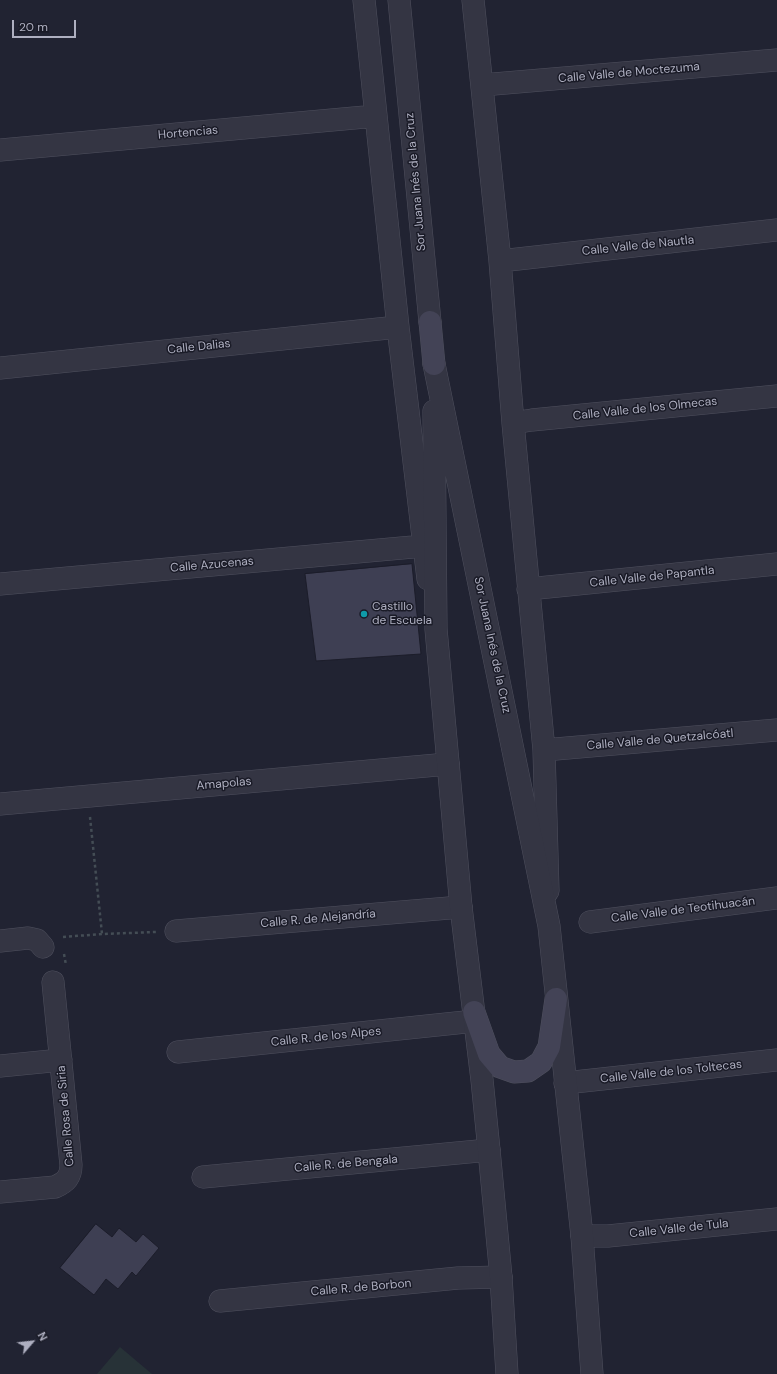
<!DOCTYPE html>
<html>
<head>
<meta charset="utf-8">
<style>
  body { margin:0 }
  #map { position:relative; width:777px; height:1374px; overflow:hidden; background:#212332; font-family:"DM Sans",sans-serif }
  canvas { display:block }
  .north { position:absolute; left:12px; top:1322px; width:40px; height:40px; -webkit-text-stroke:3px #1a1b27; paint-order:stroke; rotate:62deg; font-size:11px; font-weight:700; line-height:16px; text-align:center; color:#aeafc0 }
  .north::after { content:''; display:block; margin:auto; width:14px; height:18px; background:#aeafc0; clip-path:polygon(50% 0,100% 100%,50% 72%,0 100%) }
  .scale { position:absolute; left:12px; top:20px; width:64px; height:18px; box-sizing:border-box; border:2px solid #aeafc0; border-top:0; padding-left:5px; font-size:12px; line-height:14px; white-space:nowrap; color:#aeafc0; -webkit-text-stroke:3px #1a1b27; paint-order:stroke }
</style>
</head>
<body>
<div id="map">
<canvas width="777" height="1374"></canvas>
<div class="north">N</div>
<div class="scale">20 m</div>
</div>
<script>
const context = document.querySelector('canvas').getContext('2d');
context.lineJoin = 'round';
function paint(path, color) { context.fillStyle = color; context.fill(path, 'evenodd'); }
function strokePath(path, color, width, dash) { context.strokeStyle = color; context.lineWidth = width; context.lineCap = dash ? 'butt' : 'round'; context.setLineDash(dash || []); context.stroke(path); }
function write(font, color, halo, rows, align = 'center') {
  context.font = font + ' "DM Sans",sans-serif'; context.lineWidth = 3; context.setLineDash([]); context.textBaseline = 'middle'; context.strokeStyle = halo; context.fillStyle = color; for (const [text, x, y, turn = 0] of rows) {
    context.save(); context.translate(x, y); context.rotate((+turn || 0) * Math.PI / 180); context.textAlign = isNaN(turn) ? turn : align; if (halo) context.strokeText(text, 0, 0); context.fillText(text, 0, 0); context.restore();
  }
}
paint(new Path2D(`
  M120 1347 152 1374H97Z`), '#273237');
const building = new Path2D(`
  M412 564 421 654 316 661 305 574Z
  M96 1224 112 1237 119 1228 136 1242 143 1234 159 1248 136 1276 132 1272 118 1289 106 1279 94 1295 60 1268Z`);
paint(building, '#3e3f53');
strokePath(building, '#1c1d2a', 1);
const minor = new Path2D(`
  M364 0 398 327 428 579
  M473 0 500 261 513 423 544 750 548 891
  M482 85 777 60
  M0 150 376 116
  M500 261 777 230
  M0 368 398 327
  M513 423 532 420 777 396
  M0 584 424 546
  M528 589 777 564
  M544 750 777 730
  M0 804 448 764
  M590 922 777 898
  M176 931 461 907
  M0 941 28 938 37 940 43 947
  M178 1052 475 1021
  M0 1066 61 1060
  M565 1083 777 1060
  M203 1177 489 1150
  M0 1192 55 1187C66 1182 71 1177 71 1165L53 982
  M582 1236H608L777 1219
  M220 1301 458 1278 501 1277`);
const tertiary = new Path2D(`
  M399 0 430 322
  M434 364 549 926 582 1236 592 1374
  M434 411 436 629 461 907 482 1080 489 1150 501 1277 507 1374`);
const secondary = new Path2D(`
  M430 322 434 364
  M474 1012 489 1054 500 1067 514 1072 528 1071 541 1062 549 1047 556 999`);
strokePath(minor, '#4f505e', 23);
strokePath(tertiary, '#4f505e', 23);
strokePath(secondary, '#4f505e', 23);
strokePath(new Path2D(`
  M90 817 102 934
  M63 937 102 934 156 932
  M64 954 66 965`), '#444d55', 2.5, [3, 3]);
strokePath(minor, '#343543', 22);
strokePath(tertiary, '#343543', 22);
strokePath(secondary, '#434356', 22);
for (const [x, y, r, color] of [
  [364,614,4,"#0f9aa8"]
]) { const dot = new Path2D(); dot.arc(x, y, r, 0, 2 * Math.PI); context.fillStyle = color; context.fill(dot); strokePath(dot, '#1a1b27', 1.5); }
write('12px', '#aeafc0', '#1a1b27', [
  ["Calle Valle de Moctezuma",629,73,-5],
  ["Hortencias",188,133,-5],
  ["Sor Juana Inés de la Cruz",416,182,-95],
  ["Calle Valle de Nautla",638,246,-6],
  ["Calle Dalias",199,347,-6],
  ["Calle Valle de los Olmecas",645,409,-6],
  ["Calle Azucenas",212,565,-5],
  ["Calle Valle de Papantla",652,577,-6],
  ["Sor Juana Inés de la Cruz",492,645,78],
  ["Calle Valle de Quetzalcóatl",660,740,-5],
  ["Amapolas",224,784,-5],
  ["Calle Valle de Teotihuacán",683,910,-7],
  ["Calle R. de Alejandría",318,919,-5],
  ["Calle R. de los Alpes",326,1037,-6],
  ["Calle Valle de los Toltecas",671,1072,-6],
  ["Calle Rosa de Siria",66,1116,-95],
  ["Calle R. de Bengala",346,1164,-5],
  ["Calle Valle de Tula",679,1229,-6],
  ["Calle R. de Borbon",361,1288,-5]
]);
write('12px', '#aeafc0', '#1a1b27', [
  ["Castillo",372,607],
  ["de Escuela",372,621]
], 'left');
</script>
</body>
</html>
